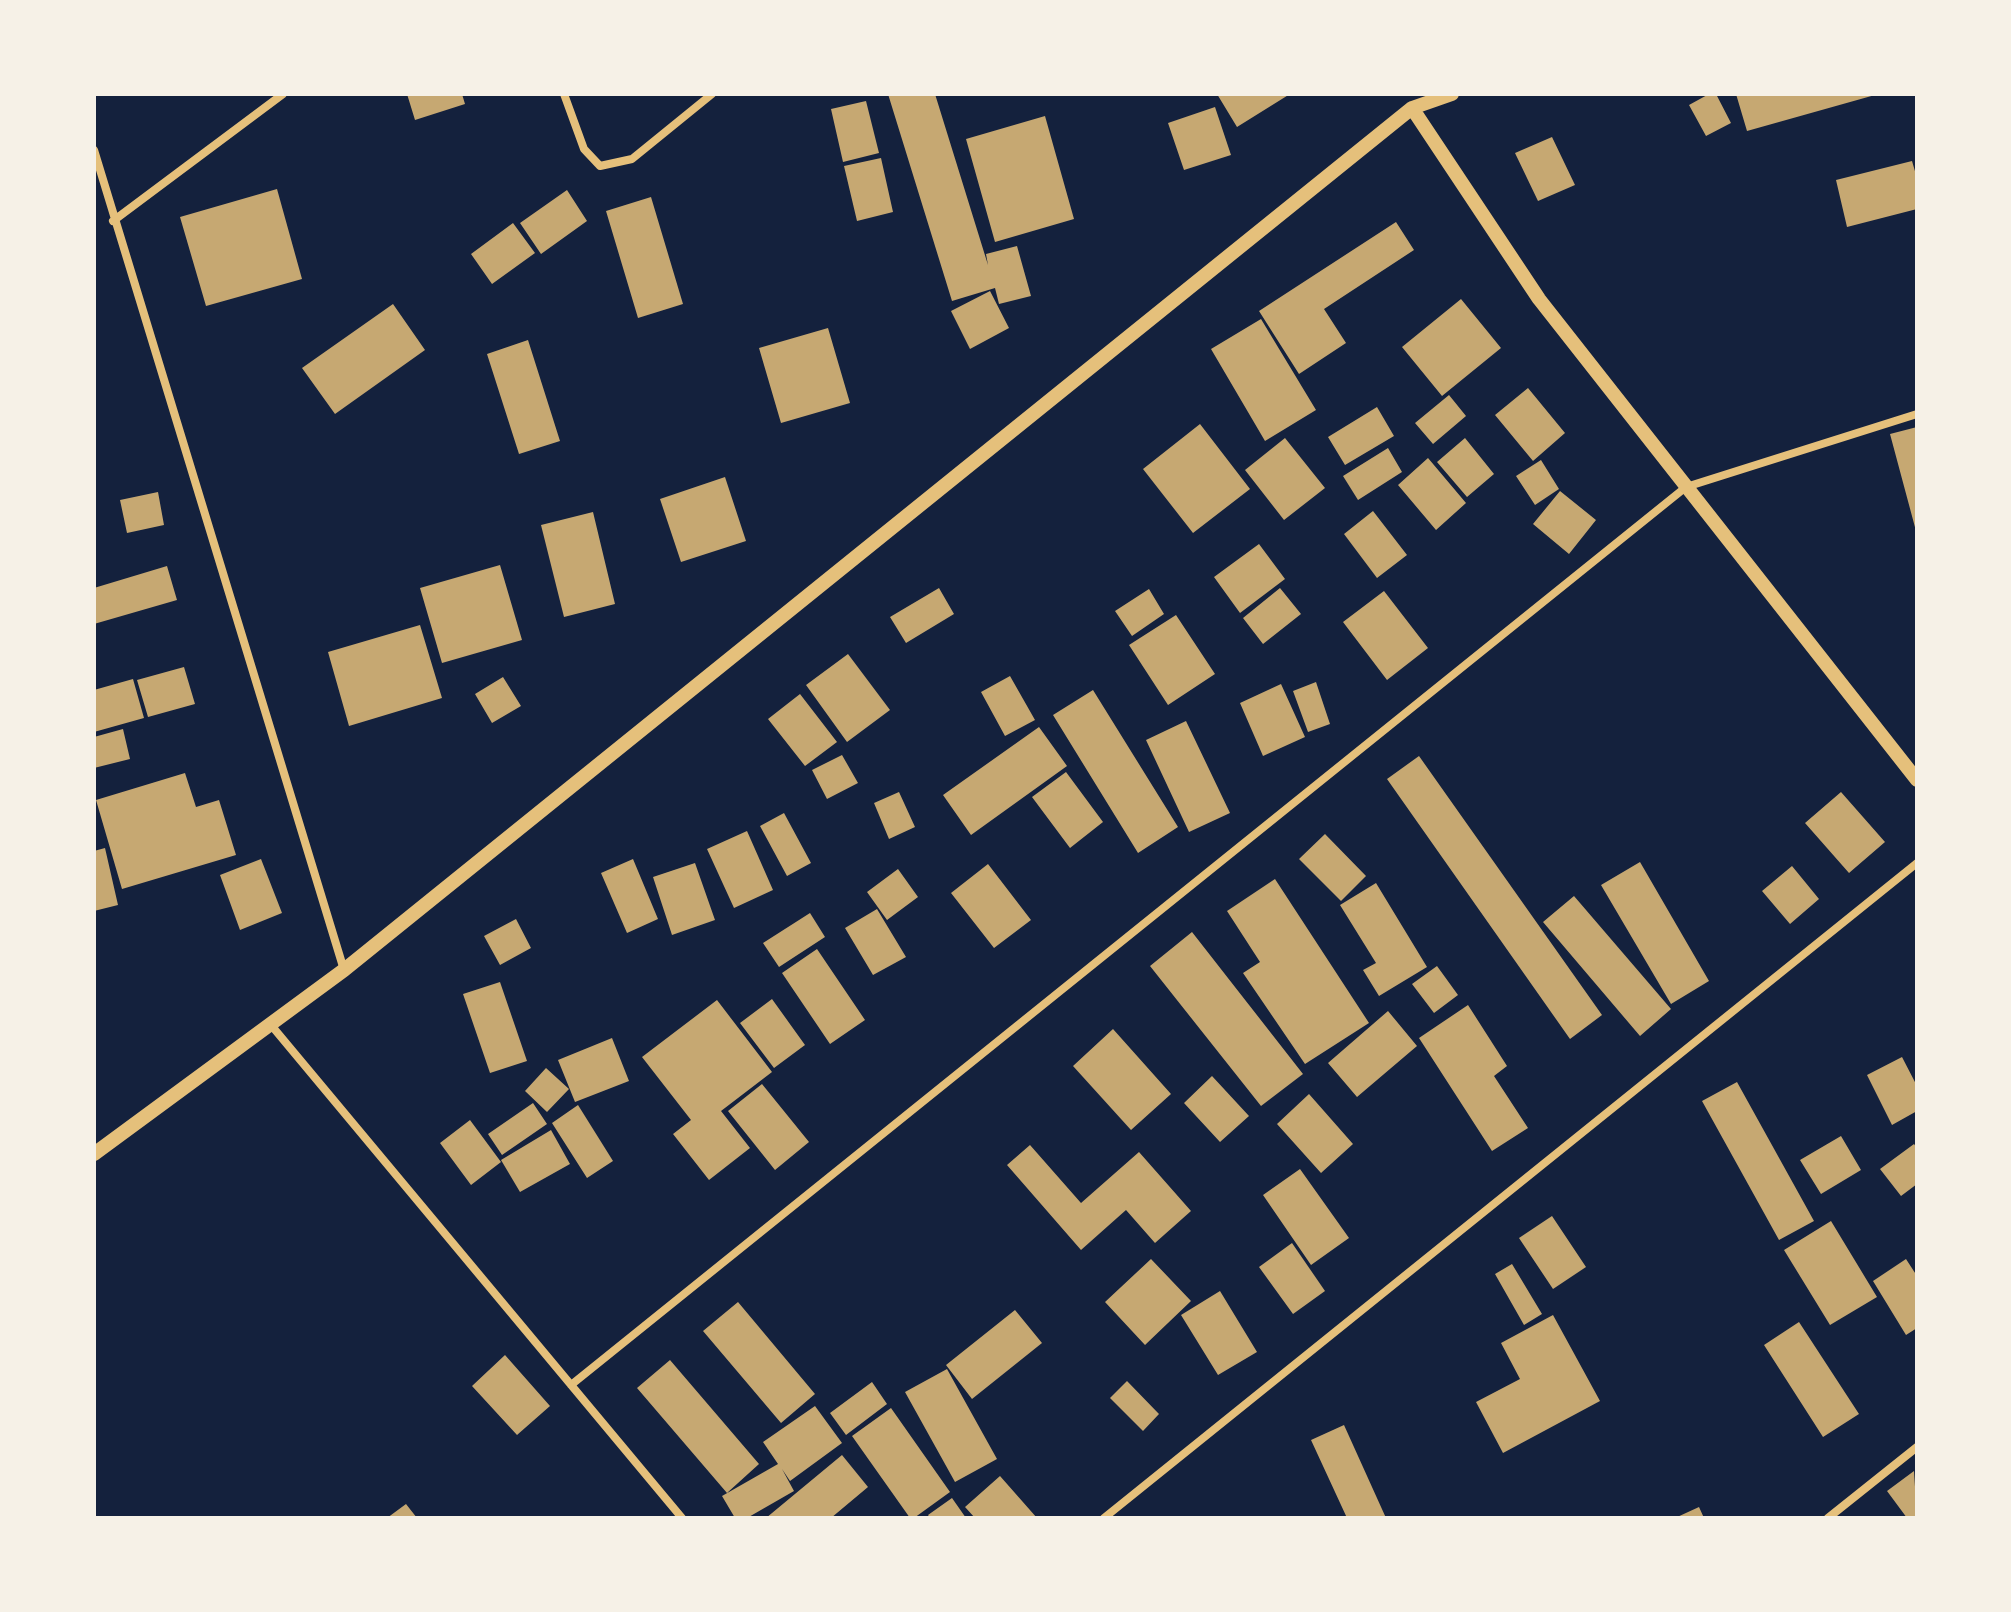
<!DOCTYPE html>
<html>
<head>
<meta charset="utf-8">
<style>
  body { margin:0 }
  #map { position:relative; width:2011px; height:1612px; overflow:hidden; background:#14213d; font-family:"Exo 2",sans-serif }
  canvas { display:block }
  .frame { position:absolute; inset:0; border:96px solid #f6f1e7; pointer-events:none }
</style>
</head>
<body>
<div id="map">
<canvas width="2011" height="1612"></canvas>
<div class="frame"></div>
</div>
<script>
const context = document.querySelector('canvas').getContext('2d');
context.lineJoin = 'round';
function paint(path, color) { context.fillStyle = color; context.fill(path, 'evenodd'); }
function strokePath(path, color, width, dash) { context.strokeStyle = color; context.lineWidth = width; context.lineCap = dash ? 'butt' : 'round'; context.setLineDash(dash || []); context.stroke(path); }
paint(new Path2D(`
  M407 94H462L465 104 415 120Z
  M888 94H935L988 265 986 254 1017 246 1031 296 999 304 995 288 952 301Z
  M1217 94H1290L1237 127Z
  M1709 94H1716L1731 123 1706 136 1689 105Z
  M1736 94H1875V95L1747 131Z
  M866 101 879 153 843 162 831 109Z
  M1215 107 1231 155 1184 170 1168 123Z
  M1045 116 1074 219 995 242 966 139Z
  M1552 137 1575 185 1538 201 1515 153Z
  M881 158 893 212 857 221 844 166Z
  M1912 161 1917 178V209L1847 227 1836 180Z
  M277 189 302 279 206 306 180 217Z
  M567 190 587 221 541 254 520 223Z
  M651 197 683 304 638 318 606 211Z
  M1396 222 1414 250 1324 309 1346 343 1299 374 1259 311Z
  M513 223 535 253 492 284 471 254Z
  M990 291 1009 328 970 349 951 311Z
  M1461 299 1501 348 1442 396 1402 347Z
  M393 304 425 350 335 414 302 368Z
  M1261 319 1316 410 1265 441 1211 349Z
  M828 328 850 403 781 423 759 348Z
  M528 340 560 441 519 454 487 354Z
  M1528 388 1565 433 1533 461 1495 415Z
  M1449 395 1466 416 1433 444 1415 423Z
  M1377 407 1394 436 1345 465 1328 437Z
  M1200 424 1250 489 1193 533 1143 469Z
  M1917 427V531H1916L1890 434Z
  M1285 438 1325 488 1284 520 1245 470Z
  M1465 438 1494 474 1467 497 1437 462Z
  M1388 448 1402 472 1358 500 1343 476Z
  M1428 458 1466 503 1436 530 1398 485Z
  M1541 460 1559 489 1535 505 1516 476Z
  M725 477 746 541 681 562 660 499Z
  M1560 491 1596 520 1569 554 1533 524Z
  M158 492 164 525 127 533 120 500Z
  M1373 511 1407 555 1377 578 1344 534Z
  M593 512 615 604 564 617 541 525Z
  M1259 544 1285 579 1240 613 1214 577Z
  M500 565 522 640 442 663 420 588Z
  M167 566 177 600 94 624V588Z
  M939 588 954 614 906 643 890 617Z
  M1280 588 1301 614 1263 644 1243 618Z
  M1149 589 1164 614 1132 636 1115 611Z
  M1384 591 1428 648 1387 680 1343 622Z
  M1176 615 1215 674 1168 705 1129 645Z
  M420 625 442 698 349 726 328 652Z
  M848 654 890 710 847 742 806 685Z
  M184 667 195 704 148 717 137 680Z
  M1010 676 1035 720 1005 736 981 692Z
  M503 677 521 706 492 723 475 694Z
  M133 679 144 718 94 732V690Z
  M1316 682 1330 724 1308 732 1293 691Z
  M1281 684 1305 737 1263 756 1240 703Z
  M1093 690 1178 827 1138 853 1053 715Z
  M800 694 837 742 805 766 768 719Z
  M1186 721 1230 813 1189 832 1146 740Z
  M1039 727 1067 766 971 835 943 795Z
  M123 729 130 759 94 768V737Z
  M842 755 858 783 827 799 812 770Z
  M1419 756 1602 1015 1570 1039 1387 779Z
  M1066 772 1103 822 1070 848 1032 797Z
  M185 773 196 807 219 800 236 855 122 889 96 800Z
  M899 792 915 827 889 839 874 803Z
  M1841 792 1885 842 1849 873 1805 823Z
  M784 813 811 863 787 876 760 826Z
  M747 831 773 890 734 908 707 849Z
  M1325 834 1366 876 1341 901 1299 859Z
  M105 848 118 905 94 911V851Z
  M261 859 282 913 240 930 220 875Z
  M633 859 658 919 627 933 601 873Z
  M1640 862 1709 981 1671 1004 1601 885Z
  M695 863 715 920 672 935 653 877Z
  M988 864 1031 920 994 948 951 893Z
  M1792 866 1819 899 1790 924 1762 891Z
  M898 869 918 897 887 920 867 892Z
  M1275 879 1369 1023 1305 1064 1243 973 1260 962 1227 911Z
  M1376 883 1427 967 1379 996 1363 970 1376 963 1340 905Z
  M1574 896 1671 1009 1640 1036 1543 922Z
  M877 909 906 957 873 975 845 928Z
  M810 913 825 937 779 967 763 943Z
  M516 919 531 948 500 965 484 936Z
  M1192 932 1303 1074 1261 1106 1150 966Z
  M817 949 865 1020 830 1044 782 973Z
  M1437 966 1458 995 1434 1013 1412 984Z
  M500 982 527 1061 490 1073 463 994Z
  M772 999 805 1045 774 1068 740 1023Z
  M717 1000 772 1072 721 1111 750 1148 709 1180 673 1134 691 1120 642 1057Z
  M1468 1005 1507 1066 1494 1076 1528 1128 1492 1151 1419 1038Z
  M1388 1011 1417 1046 1357 1097 1328 1063Z
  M1113 1029 1171 1094 1131 1130 1073 1066Z
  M612 1038 629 1081 575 1102 558 1060Z
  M1902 1057 1917 1086V1111L1892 1125 1867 1075Z
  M546 1068 569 1089 547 1112 525 1091Z
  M1212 1076 1249 1116 1220 1142 1184 1103Z
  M1737 1082 1814 1221 1779 1240 1702 1101Z
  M762 1084 809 1142 775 1170 728 1111Z
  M1309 1094 1353 1144 1321 1173 1277 1124Z
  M533 1103 547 1124 502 1155 488 1134Z
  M578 1105 613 1161 587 1178 552 1123Z
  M470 1120 501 1162 471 1185 440 1143Z
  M551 1130 570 1164 520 1192 501 1160Z
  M1841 1136 1861 1170 1821 1194 1800 1160Z
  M1914 1144 1917 1148V1184L1901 1196 1880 1169Z
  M1030 1145 1081 1203 1139 1152 1191 1211 1155 1243 1126 1210 1081 1250 1007 1165Z
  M1300 1169 1349 1238 1311 1265 1263 1195Z
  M1552 1216 1586 1267 1553 1289 1519 1238Z
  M1831 1221 1877 1297 1830 1325 1784 1250Z
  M1292 1243 1325 1291 1293 1314 1259 1267Z
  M1151 1259 1191 1301 1145 1345 1105 1302Z
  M1906 1259 1917 1276V1328L1906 1335 1873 1281Z
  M1512 1264 1542 1314 1524 1325 1495 1274Z
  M1220 1291 1257 1352 1218 1375 1181 1315Z
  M738 1302 815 1394 781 1423 703 1331Z
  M1015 1310 1042 1343 972 1399 946 1365Z
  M1553 1315 1600 1401 1503 1453 1476 1402 1520 1379 1501 1343Z
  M1799 1322 1859 1414 1823 1437 1764 1345Z
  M505 1355 550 1406 517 1435 472 1386Z
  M670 1360 759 1464 727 1493 637 1388Z
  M947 1369 997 1459 955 1482 905 1392Z
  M1127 1381 1159 1414 1143 1431 1110 1398Z
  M872 1382 887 1404 846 1435 830 1413Z
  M815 1406 842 1443 790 1481 782 1469 794 1491 747 1518H735L722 1496 778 1464 763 1442Z
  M891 1408 950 1492 914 1518H910L852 1436Z
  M1344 1425 1386 1518H1347L1311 1440Z
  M842 1455 868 1487 831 1518H766Z
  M1914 1471 1917 1518H1907L1887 1491Z
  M1000 1476 1037 1518H975L965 1507Z
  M952 1498 966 1518H930L928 1515Z
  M406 1504 417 1518H387Z
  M1699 1507 1704 1518H1675Z`), '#c6a872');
strokePath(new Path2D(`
  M564 94 584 149 600 166 632 159 712 94
  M94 150 344 970
  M113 221 283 94
  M271 1025 682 1518
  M571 1385 1686 487 1917 414
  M1104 1518 1917 863
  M1828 1518 1917 1447`), '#e5c07b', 8);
strokePath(new Path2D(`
  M1412 108 1539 299 1917 780
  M94 1154 344 970 1412 108 1452 94`), '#e5c07b', 14);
</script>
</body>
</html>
